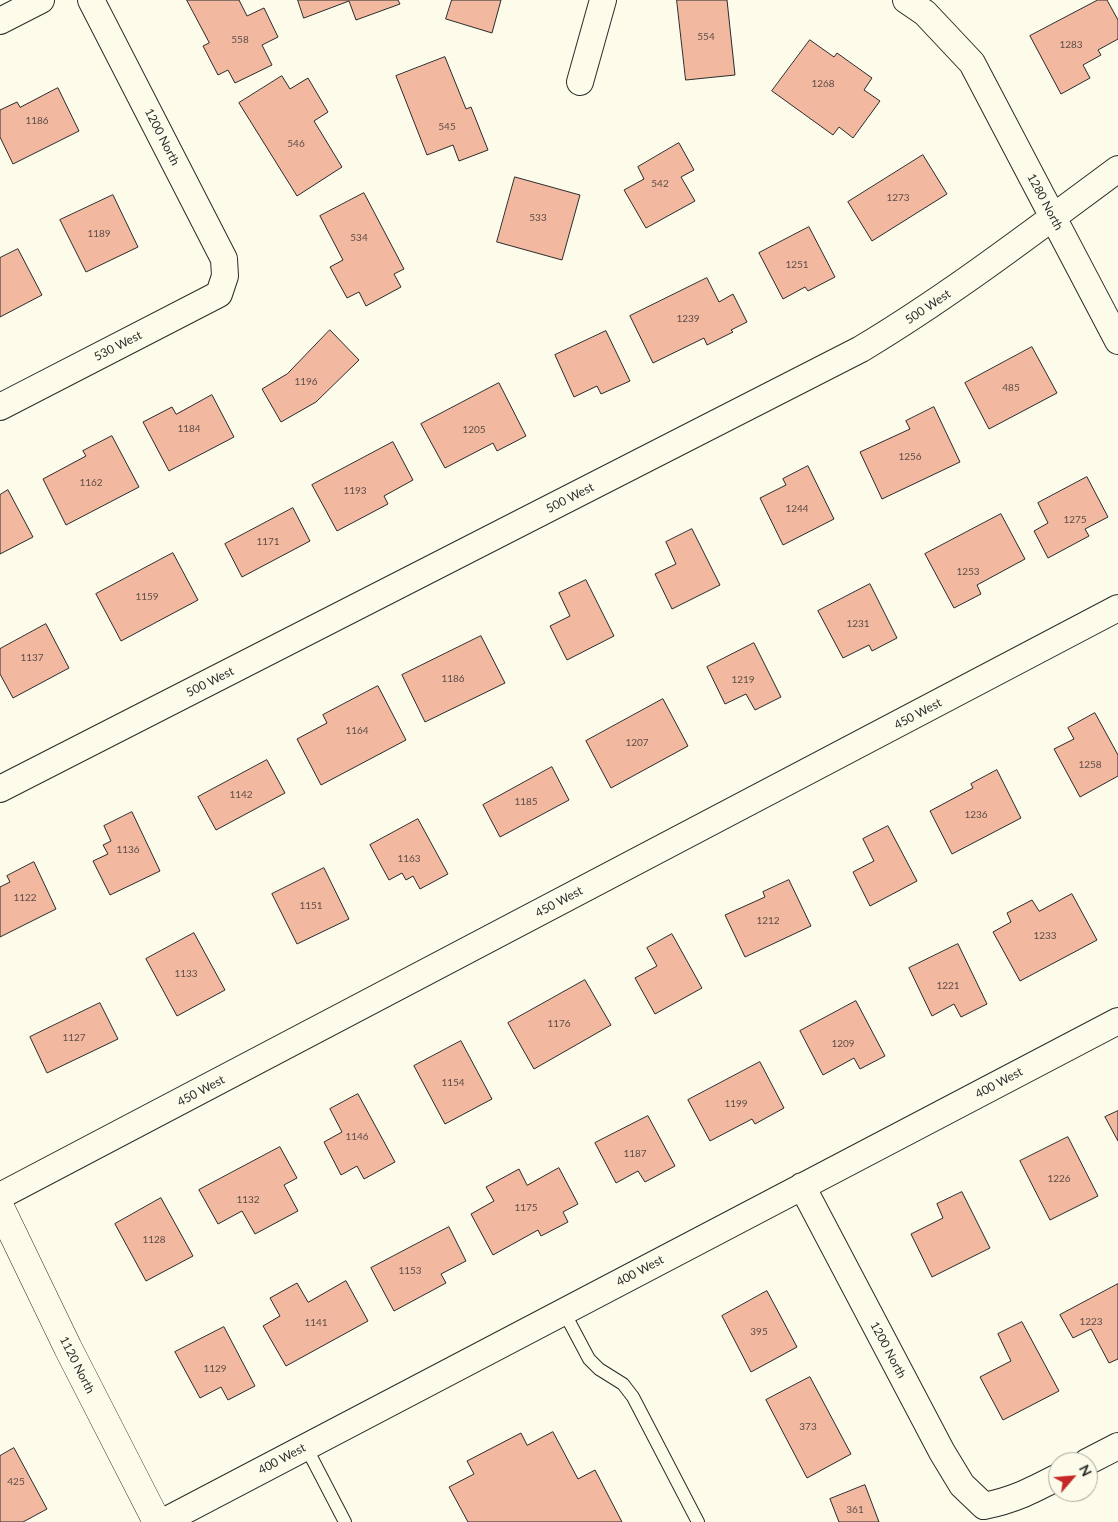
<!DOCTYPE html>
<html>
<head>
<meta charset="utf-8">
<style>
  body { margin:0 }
  #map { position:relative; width:1118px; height:1522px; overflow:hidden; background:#fdfbea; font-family:Lato,sans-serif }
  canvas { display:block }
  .north { position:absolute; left:1048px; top:1452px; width:50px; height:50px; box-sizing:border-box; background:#fdfbea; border:1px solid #a9a89e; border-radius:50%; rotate:63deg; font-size:14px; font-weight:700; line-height:20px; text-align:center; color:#2b2b2b }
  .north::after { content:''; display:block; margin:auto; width:18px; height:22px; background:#c62828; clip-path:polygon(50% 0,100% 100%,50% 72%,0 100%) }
</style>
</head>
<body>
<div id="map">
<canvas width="1118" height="1522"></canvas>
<div class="north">N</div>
</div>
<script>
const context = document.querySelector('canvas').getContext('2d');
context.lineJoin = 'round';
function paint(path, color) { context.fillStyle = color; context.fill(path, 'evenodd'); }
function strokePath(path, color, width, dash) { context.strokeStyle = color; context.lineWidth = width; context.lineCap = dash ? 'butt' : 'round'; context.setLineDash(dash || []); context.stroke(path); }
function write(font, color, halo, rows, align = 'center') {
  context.font = font + ' Lato,sans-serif'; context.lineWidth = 4; context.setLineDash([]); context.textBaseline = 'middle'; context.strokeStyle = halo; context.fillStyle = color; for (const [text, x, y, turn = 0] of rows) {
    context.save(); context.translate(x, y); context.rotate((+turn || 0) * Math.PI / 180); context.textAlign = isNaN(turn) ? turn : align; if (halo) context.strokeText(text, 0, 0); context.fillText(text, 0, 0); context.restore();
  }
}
const building = new Path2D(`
  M187 0H239L247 16 264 8 278 37 262 45 272 65 235 83 228 70 218 75 203 46 209 43Z
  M298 0H398L400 4 356 20 349 1 304 18Z
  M452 0H501L492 33 446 19Z
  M677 0H727L735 75 686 80Z
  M1098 0H1107L1118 20V39L1098 50 1101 55 1083 65 1090 78 1061 94 1030 36Z
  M810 40 834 57 837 53 872 78 864 90 880 101 853 138 839 127 833 135 772 91Z
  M445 57 466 109 471 107 488 150 459 161 453 145 427 155 396 76Z
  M282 76 290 89 308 78 328 112 314 121 342 167 297 196 239 103Z
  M58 88 79 131 13 164 0 137V110L17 102 20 107Z
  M679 143 694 170 681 177 695 201 646 228 624 190 644 179 638 167Z
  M923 155 947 194 872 241 848 202Z
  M515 177 580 195 562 260 497 242Z
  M364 193 404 269 394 274 401 287 366 306 359 292 347 298 330 267 343 260 320 216Z
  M113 195 138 247 86 272 60 220Z
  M809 227 835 277 808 291 805 287 783 299 759 253Z
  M18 249 42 295 0 317V258Z
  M707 278 719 302 733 294 747 322 731 330 733 332 707 345 704 338 653 363 630 316Z
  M330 330 359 360 316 402 281 422 262 389 287 374Z
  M606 331 630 381 601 394 597 386 574 397 555 355Z
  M1032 347 1057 393 989 429 965 383Z
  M499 383 526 436 497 451 493 443 445 468 421 424Z
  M212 395 234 437 169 471 143 422 172 407 176 414Z
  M934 407 960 462 882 499 860 452 910 429 906 421Z
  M112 436 139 487 66 525 43 479 86 456 83 451Z
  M393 442 413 480 384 496 388 504 337 531 312 485Z
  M808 466 834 519 783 545 760 498 786 485 783 479Z
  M1087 477 1108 517 1085 529 1089 536 1048 558 1034 531 1048 523 1038 503Z
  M8 490 33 537 0 554V495Z
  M293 508 310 541 242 577 225 544Z
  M1001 514 1025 559 977 585 981 594 954 608 925 554Z
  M692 529 720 585 672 609 655 574 676 564 666 542Z
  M173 553 198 600 121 641 96 594Z
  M586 580 614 636 567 660 550 626 570 616 559 593Z
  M870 584 897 638 872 651 869 645 843 658 818 611Z
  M46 624 69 668 13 698 0 674V649Z
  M481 636 505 683 425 722 402 675Z
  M754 643 781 697 755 710 746 694 725 704 707 667Z
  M378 686 406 740 321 785 297 739 327 723 323 715Z
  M663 699 688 746 611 788 586 741Z
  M1095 713 1118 755V776L1080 797 1054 749 1074 739 1068 728Z
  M267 760 285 793 216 830 198 797Z
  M552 767 569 800 500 837 483 805Z
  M997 770 1021 818 952 854 930 811 973 788 971 784Z
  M132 812 160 871 110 895 93 861 108 854 103 845 111 841 104 826Z
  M418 819 448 874 420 889 413 876 406 880 402 873 389 880 370 845Z
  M888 826 917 881 870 906 853 872 874 861 863 839Z
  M34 862 56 909 0 937V887L10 882 7 876Z
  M324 868 349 919 297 944 272 894Z
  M789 880 811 926 745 957 725 915 765 897 763 892Z
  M1072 894 1097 940 1020 981 993 932 1011 922 1007 913 1032 900 1039 911Z
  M194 933 225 990 177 1016 146 959Z
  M672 934 702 988 655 1014 635 978 657 966 647 948Z
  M958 944 987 1004 961 1017 954 1004 932 1016 909 968Z
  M585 980 611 1025 534 1069 508 1023Z
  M856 1001 885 1056 860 1069 854 1058 823 1075 800 1031Z
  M100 1003 118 1039 47 1073 30 1037Z
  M461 1041 492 1099 445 1124 414 1066Z
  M760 1062 784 1108 755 1124 752 1119 710 1141 688 1100Z
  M358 1094 395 1162 364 1179 357 1166 341 1175 324 1142 342 1132 330 1109Z
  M1118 1111V1141L1105 1117Z
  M648 1116 675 1166 645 1182 638 1171 616 1183 595 1143Z
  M1068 1137 1098 1196 1050 1220 1020 1161Z
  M280 1147 297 1178 284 1185 298 1211 255 1234 242 1211 218 1224 199 1190Z
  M559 1168 578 1204 563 1212 568 1222 541 1236 538 1230 493 1255 471 1214 494 1201 486 1187 519 1169 527 1185Z
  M962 1192 990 1248 932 1277 911 1234 943 1218 937 1204Z
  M161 1198 193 1256 146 1281 115 1224Z
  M449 1227 466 1261 441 1274 446 1283 394 1311 371 1268Z
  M346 1281 368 1321 286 1366 263 1326 280 1316 270 1298 297 1283 308 1302Z
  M1118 1284V1359L1109 1363 1091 1329 1073 1338 1060 1315Z
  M767 1291 797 1347 751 1372 722 1316Z
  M1022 1322 1059 1391 1003 1420 980 1377 1011 1361 998 1334Z
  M224 1327 255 1386 228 1400 221 1387 200 1398 175 1352Z
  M810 1377 851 1454 807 1478 766 1400Z
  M553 1432 578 1479 595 1470 622 1522H468L449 1487 474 1474 467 1461 521 1433 527 1445Z
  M14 1448 47 1509 23 1522H0V1456Z
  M865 1485 879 1522H839L830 1499Z`);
paint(building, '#f2b8a0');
strokePath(building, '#2b2b2b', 1);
const lane = new Path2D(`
  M564 1312 589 1359 599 1369 623 1384 633 1397 698 1522
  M306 1447 345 1522`);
const street = new Path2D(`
  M906 0 925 13 972 63 1118 341
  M0 21 41 0
  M580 82 603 0
  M0 407 219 294 225 276 224 259 91 0
  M0 789 861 349C951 295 1034 231 1118 169
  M802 1186 942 1452 962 1485 984 1506C1014 1500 1031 1491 1058 1477
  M0 1196 1118 608
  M1087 1462 1118 1446
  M163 1522 1118 1021`);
const secondary = new Path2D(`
  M0 1207 68 1348 157 1522`);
strokePath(lane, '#2b2b2b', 14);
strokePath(street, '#2b2b2b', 28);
strokePath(secondary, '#2b2b2b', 29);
strokePath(lane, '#fdfbea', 12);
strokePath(street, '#fdfbea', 26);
strokePath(secondary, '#fdfbea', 28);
write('10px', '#5d4e48', null, [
  ["554",706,37],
  ["558",240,40],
  ["1283",1071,45],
  ["1268",823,84],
  ["1186",37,121],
  ["545",447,127],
  ["546",296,144],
  ["542",660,184],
  ["1273",898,198],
  ["533",538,218],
  ["1189",99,234],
  ["534",359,238],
  ["1251",797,265],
  ["1239",688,319],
  ["1196",306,382],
  ["485",1011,388],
  ["1184",189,429],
  ["1205",474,430],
  ["1256",910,457],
  ["1162",91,483],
  ["1193",355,491],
  ["1244",797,509],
  ["1275",1075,520],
  ["1171",268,542],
  ["1253",968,572],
  ["1159",147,597],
  ["1231",858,624],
  ["1137",32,658],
  ["1186",453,679],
  ["1219",743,680],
  ["1164",357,731],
  ["1207",637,743],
  ["1258",1090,765],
  ["1142",241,795],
  ["1185",526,802],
  ["1236",976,815],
  ["1136",128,850],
  ["1163",409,859],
  ["1122",25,898],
  ["1151",311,906],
  ["1212",768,921],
  ["1233",1045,936],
  ["1133",186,974],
  ["1221",948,986],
  ["1176",559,1024],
  ["1127",74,1038],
  ["1209",843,1044],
  ["1154",453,1083],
  ["1199",736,1104],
  ["1146",357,1137],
  ["1187",635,1154],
  ["1226",1059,1179],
  ["1132",248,1200],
  ["1175",526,1208],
  ["1128",154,1240],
  ["1153",410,1271],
  ["1223",1091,1322],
  ["1141",316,1323],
  ["395",759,1332],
  ["1129",215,1369],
  ["373",808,1427],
  ["425",16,1482],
  ["361",855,1510]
]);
write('12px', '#2b2b2b', '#fdfbea', [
  ["1200 North",162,137,63],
  ["1280 North",1045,202,62],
  ["500 West",928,307,-34],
  ["530 West",118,346,-27],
  ["500 West",570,498,-27],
  ["500 West",210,682,-27],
  ["450 West",918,714,-28],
  ["450 West",559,902,-28],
  ["400 West",999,1083,-28],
  ["450 West",201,1091,-28],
  ["400 West",640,1271,-28],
  ["1200 North",888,1350,62],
  ["1120 North",77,1365,63],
  ["400 West",282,1459,-28]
]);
</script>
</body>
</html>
